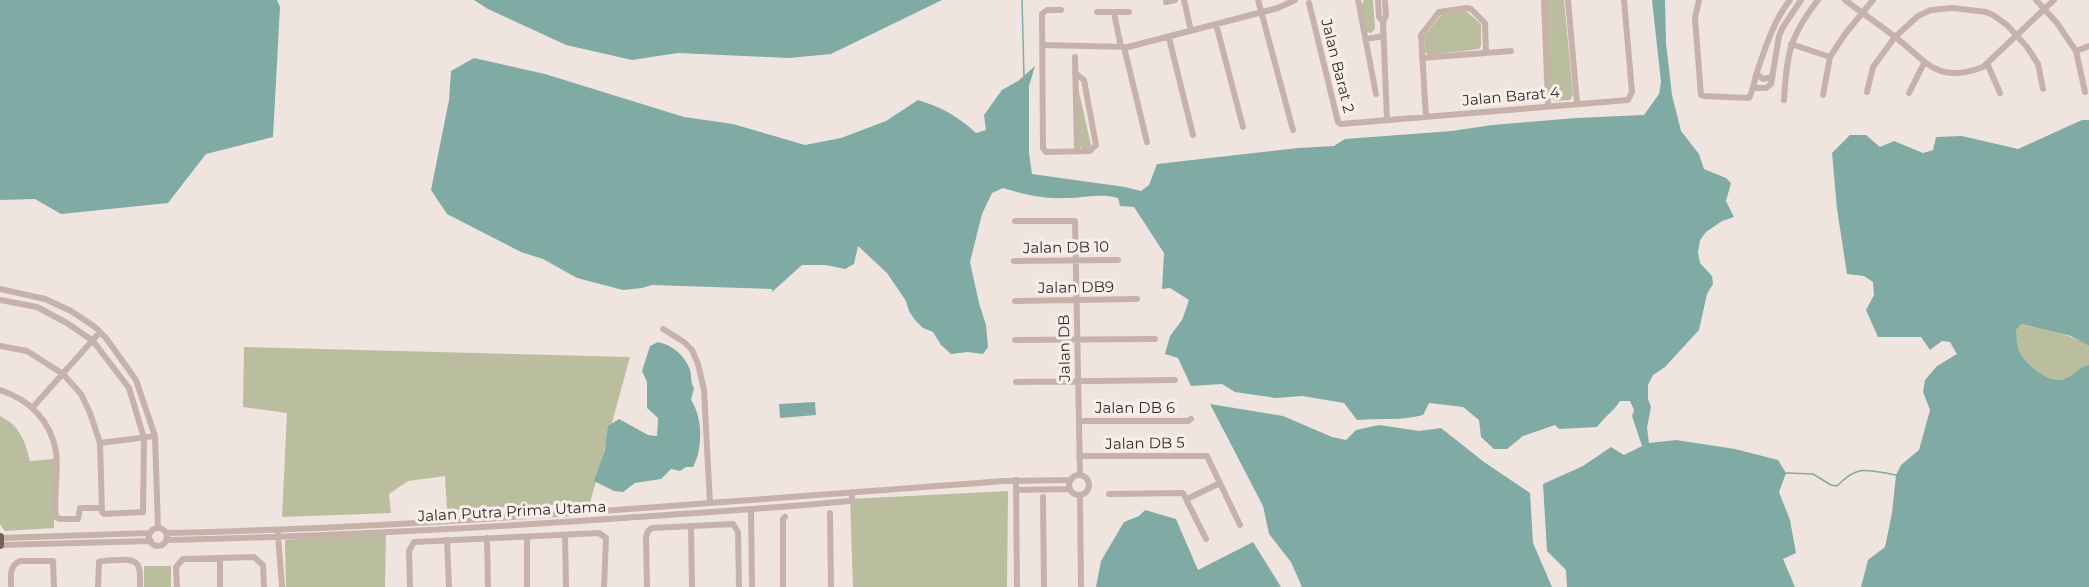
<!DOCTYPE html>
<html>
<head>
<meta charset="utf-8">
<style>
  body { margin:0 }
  canvas { display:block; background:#f0e4de }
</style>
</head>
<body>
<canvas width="2089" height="587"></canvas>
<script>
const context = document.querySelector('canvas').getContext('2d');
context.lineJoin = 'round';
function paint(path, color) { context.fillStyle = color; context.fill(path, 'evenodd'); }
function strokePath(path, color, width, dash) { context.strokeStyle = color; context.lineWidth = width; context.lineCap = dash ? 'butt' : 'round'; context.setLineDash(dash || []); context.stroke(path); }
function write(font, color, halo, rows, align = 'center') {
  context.font = font + ' Montserrat,sans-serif'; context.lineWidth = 6; context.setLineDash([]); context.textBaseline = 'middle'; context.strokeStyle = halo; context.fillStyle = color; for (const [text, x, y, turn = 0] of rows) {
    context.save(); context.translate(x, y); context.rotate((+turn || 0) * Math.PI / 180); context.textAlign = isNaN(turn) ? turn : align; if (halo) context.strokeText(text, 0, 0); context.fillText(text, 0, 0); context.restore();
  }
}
paint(new Path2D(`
  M1364 0H1373L1375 29 1371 33 1367 32 1361 7Z
  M1546 0H1564L1573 95 1570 100 1556 101 1550 97Z
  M1466 11 1481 24V46L1479 49 1429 55 1425 52 1424 36 1442 14Z
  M1078 88 1091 145 1089 148 1082 149 1079 145Z
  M2020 324C2043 330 2070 333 2089 346V365C2076 368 2075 375 2064 379 2051 385 2027 365 2021 354 2017 348 2017 337 2016 330Z
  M244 347 630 357 590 503 447 510 445 476 408 481 389 494 391 513 282 517 287 413 243 407Z
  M0 416C20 426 25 440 30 461L54 459V528L5 531 0 524Z
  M1008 491 1007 587H853L850 499Z
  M386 532 385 587H286L285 540Z
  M144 566H171V587H144Z`), '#babe9f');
paint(new Path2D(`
  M0 0H277L280 7 273 137 206 154 168 203 61 214 35 199 0 200Z
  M474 0H942L831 54 789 58 678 53 632 60 566 45 488 9Z
  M1652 0H1665L1666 43 1672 95 1681 131 1699 154 1704 169 1726 178 1731 183 1726 201 1734 217 1722 221 1706 232 1700 240 1698 253 1700 263 1712 276 1713 284 1707 294 1699 330 1665 367 1653 375 1648 385V399L1651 407 1647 428 1649 443 1676 440 1735 449 1778 460 1786 473 1779 492 1790 520 1796 553 1783 559 1795 587H1567L1566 570 1547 551 1543 484 1583 466 1611 447 1624 455 1642 446 1632 416 1634 410 1630 401H1620C1614 411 1604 417 1597 427L1559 429 1555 425 1523 436 1507 449H1494L1481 437 1479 420 1463 407 1429 403 1423 415C1402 421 1380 418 1357 420L1344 403 1302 396 1276 398 1235 392 1222 384 1191 386 1178 358 1165 354 1170 336 1182 320 1189 300 1170 288 1162 289 1164 253 1134 207 1120 206 1118 198C1101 193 1085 198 1067 198 1043 199 1026 195 1003 188L992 193 982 214 970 262 979 303 986 325 988 347 983 354 968 352 951 354 941 345 933 332 923 328 915 320 909 311 906 301 887 273 858 246 854 264 845 269 826 265H802L772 292V289L652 285 642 288 623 290 577 278 543 259 521 252 447 214 431 190 449 100 451 71 474 58 545 74 684 117 733 124 805 145 841 138 886 121 918 100C941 107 958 116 976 133L986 130 984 115 1002 90 1018 81 1035 66 1029 86V153L1032 174 1125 187 1141 191 1149 185 1157 164 1298 148 1334 146 1345 139 1452 131 1492 125 1576 118 1644 115 1659 94 1661 82Z
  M2082 120H2089V346L2071 336 2021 324 2016 330C2017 337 2017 348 2021 354 2027 365 2051 385 2064 379 2075 375 2076 368 2089 365V587H1861L1868 560 1885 547 1892 513 1896 475 1901 465 1919 450 1930 410 1923 392 1925 380 1937 366 1957 354 1950 342 1942 341 1930 350 1921 337H1878L1866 310 1874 295 1873 282 1864 276 1847 274 1837 209 1832 153 1850 135H1866L1880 147 1894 141 1923 153 1933 150 1936 137 1962 136 2018 149Z
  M658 342C672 345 685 355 690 370 692 377 690 382 694 388L691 400C703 418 703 449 693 467H686L680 471 671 469 661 479 635 483 623 492 614 491 594 481 605 450 608 426 619 419 648 435 657 436 658 418 647 408V382L642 371 650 346Z
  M815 402 816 415 780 418 779 404Z
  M1210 404 1283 416 1332 437 1346 440 1356 430 1379 425 1419 431 1441 428 1484 462 1530 493 1533 543 1552 587H1302L1291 562 1269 534 1263 506Z
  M1145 510 1176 519 1198 570 1253 542 1281 587H1096L1101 561 1124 522 1139 516Z`), '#80aba4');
strokePath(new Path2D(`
  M1022 0 1024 76
  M1786 473 1813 474 1831 485 1837 486C1858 464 1868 470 1896 475`), '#80aba4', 1.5);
strokePath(new Path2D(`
  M1184 0 1191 31
  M1258 0 1293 130
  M1358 0 1376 94
  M1378 0 1379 17 1383 22 1387 120
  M1544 0 1548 105
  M1568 0 1577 103
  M1699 0 1695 18 1701 95 1704 96 1749 98C1753 90 1754 83 1756 75 1765 49 1773 21 1790 0
  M1845 0C1861 12 1878 24 1894 36 1927 61 1936 85 1983 67L2054 0
  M2036 0 2057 23 2076 51 2085 92
  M1166 2 1175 0
  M1309 3 1338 122 1341 124 1628 100 1632 92 1624 0
  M1061 10H1047L1042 14 1043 148 1046 152 1090 151 1096 145 1084 80 1075 73
  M1097 12H1129
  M1114 13 1121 47
  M1383 22 1386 15 1385 0
  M1216 24 1243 127
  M1169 38 1193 135
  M1366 39 1384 36
  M1791 44 1830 57
  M1042 45 1128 47 1278 8 1295 0
  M1124 47 1147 142
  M2076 51 2089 46
  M1075 57 1077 151
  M1422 58 1511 51
  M1987 63 2000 93
  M1757 74 1763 79 1772 77
  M1754 88H1766L1771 84 1779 36 1783 27 1801 0
  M1867 92 1873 67 1895 37 1918 16 1931 10 1953 8 1986 12 1993 15 2007 25 2027 47 2038 64 2043 89
  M1909 93 1924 63
  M1823 95 1830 57 1845 34 1873 0
  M1784 100C1787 54 1789 37 1818 0
  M1426 117 1421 35 1439 12 1467 8 1471 9 1485 23 1486 52
  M1015 221H1075L1080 475
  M1014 261 1118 260
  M0 289 45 299 71 311 95 327 106 338 136 380 155 436 158 528
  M0 300 37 307 67 323 93 341 129 388 144 438 143 512 104 514 102 512 100 443 90 413 81 394 63 374 27 351 0 346
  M1015 301 1137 299
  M663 329 684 342 692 350 698 364 704 390 710 503
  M1015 340 1155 339
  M1016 382 1175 380
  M0 390C29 399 51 421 56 452 59 473 53 495 56 517L60 519H78L80 508H101
  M33 407 100 332
  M1079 421H1188L1191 419
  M100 443 155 436
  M1079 456H1207L1240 525
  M1069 485a10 10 0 1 1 20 0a10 10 0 1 1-20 0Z
  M1016 480 1017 587
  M1016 490 1070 489
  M1109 494 1183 493 1206 539
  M1080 495 1081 587
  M1043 497 1044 587
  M1187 499 1220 483
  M751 509 752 587
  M830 513 831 587
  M691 526 692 587
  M149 537a9 9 0 1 1 18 0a9 9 0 1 1-18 0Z
  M166 533C446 527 725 501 1005 481L1071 480
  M278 534 282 587
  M565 535 566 587
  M527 537V587
  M0 538 150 533
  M487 538 488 587
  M166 540C314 537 462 529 609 519 689 513 769 509 849 501L852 499V492
  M447 540 449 587
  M0 545 151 541
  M220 558V587
  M11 587C11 576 9 566 20 561H53L54 587
  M98 587 99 562C106 560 112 560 119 560 142 558 140 568 140 587
  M177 587 176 567 183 559 254 557 263 565 264 587
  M410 587 409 551 414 542 599 533 606 538 604 587
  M647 587 646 537 648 531 652 528 733 524 738 532 739 587
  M783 587V519L785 517`), '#c7b2ab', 6);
strokePath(new Path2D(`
  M0 537V545`), '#76605c', 8);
write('15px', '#362b2a', '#f8efea', [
  ["Jalan Barat 2",1337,66,76],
  ["Jalan Barat 4",1511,97,-5],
  ["Jalan DB 10",1066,248,-1],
  ["Jalan DB9",1076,288,-1],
  ["Jalan DB",1065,348,-91],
  ["Jalan DB 6",1135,409],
  ["Jalan DB 5",1145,444,-1],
  ["Jalan Putra Prima Utama",512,512,-3]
]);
</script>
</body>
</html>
